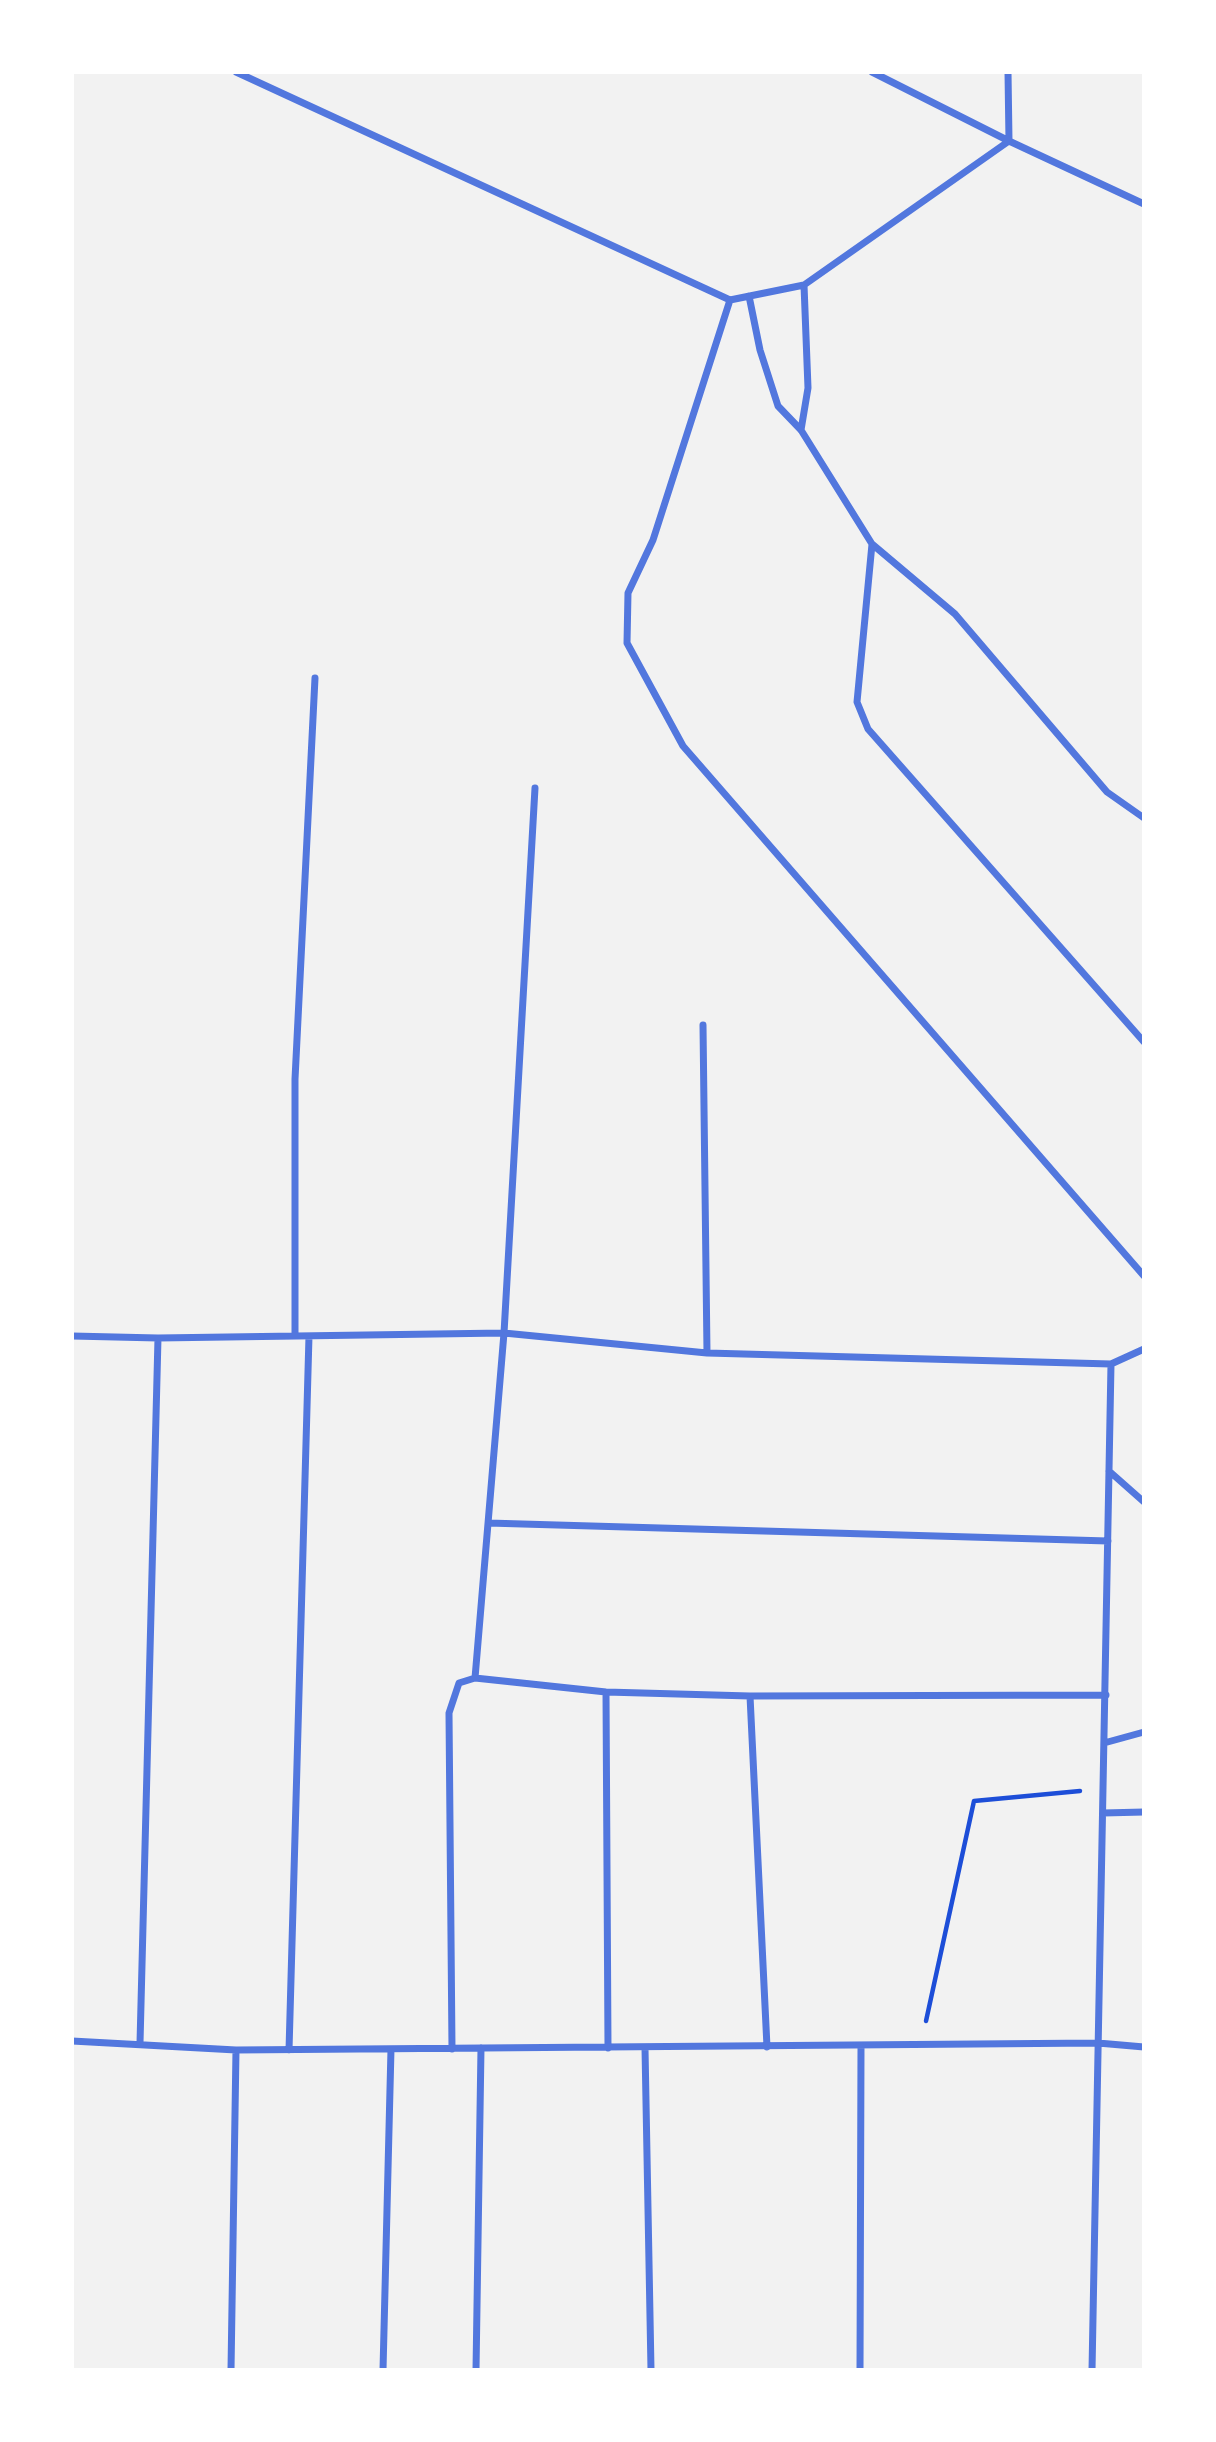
<!DOCTYPE html>
<html>
<head>
<meta charset="utf-8">
<style>
  body { margin:0 }
  #map { position:relative; width:1216px; height:2442px; overflow:hidden; background:#f2f2f2; font-family:Jost,sans-serif }
  canvas { display:block }
  .frame { position:absolute; inset:0; border:74px solid #fff; pointer-events:none }
</style>
</head>
<body>
<div id="map">
<canvas width="1216" height="2442"></canvas>
<div class="frame"></div>
</div>
<script>
const context = document.querySelector('canvas').getContext('2d');
context.lineJoin = 'round';
function strokePath(path, color, width, dash) { context.strokeStyle = color; context.lineWidth = width; context.lineCap = dash ? 'butt' : 'round'; context.setLineDash(dash || []); context.stroke(path); }
strokePath(new Path2D(`
  M926 2021 974 1801 1080 1791`), '#1d4ed8', 4.5);
strokePath(new Path2D(`
  M236 72 730 300 804 285 1009 141
  M872 72 1009 141 1144 204
  M1008 72 1009 141
  M749 296 760 350 778 406 801 430 872 544 857 702 868 729 1144 1042
  M730 300 653 540 628 593 627 643 683 746 1144 1276
  M801 430 808 388 804 285
  M872 544 955 614 1107 792 1144 818
  M703 1025 707 1353
  M295 1335V1079L315 678
  M72 1336 158 1338 504 1333 707 1353 1111 1364 1144 1349
  M1109 1471 1144 1502
  M488 1523 1108 1541
  M475 1678 504 1333 535 788
  M606 1692 608 2048
  M750 1696 767 2047
  M1104 1743 1144 1732
  M1103 1813 1144 1812
  M72 2041 236 2050 1098 2043 1144 2047
  M140 2043 158 1338
  M645 2048 651 2370
  M452 2049 449 1713 459 1683 475 1678 606 1692 750 1696 1106 1695
  M289 2050 309 1336
  M231 2370 236 2050
  M383 2370 391 2049
  M476 2370 481 2048
  M860 2370 861 2046
  M1092 2370 1111 1364`), '#5277de', 7);
</script>
</body>
</html>
